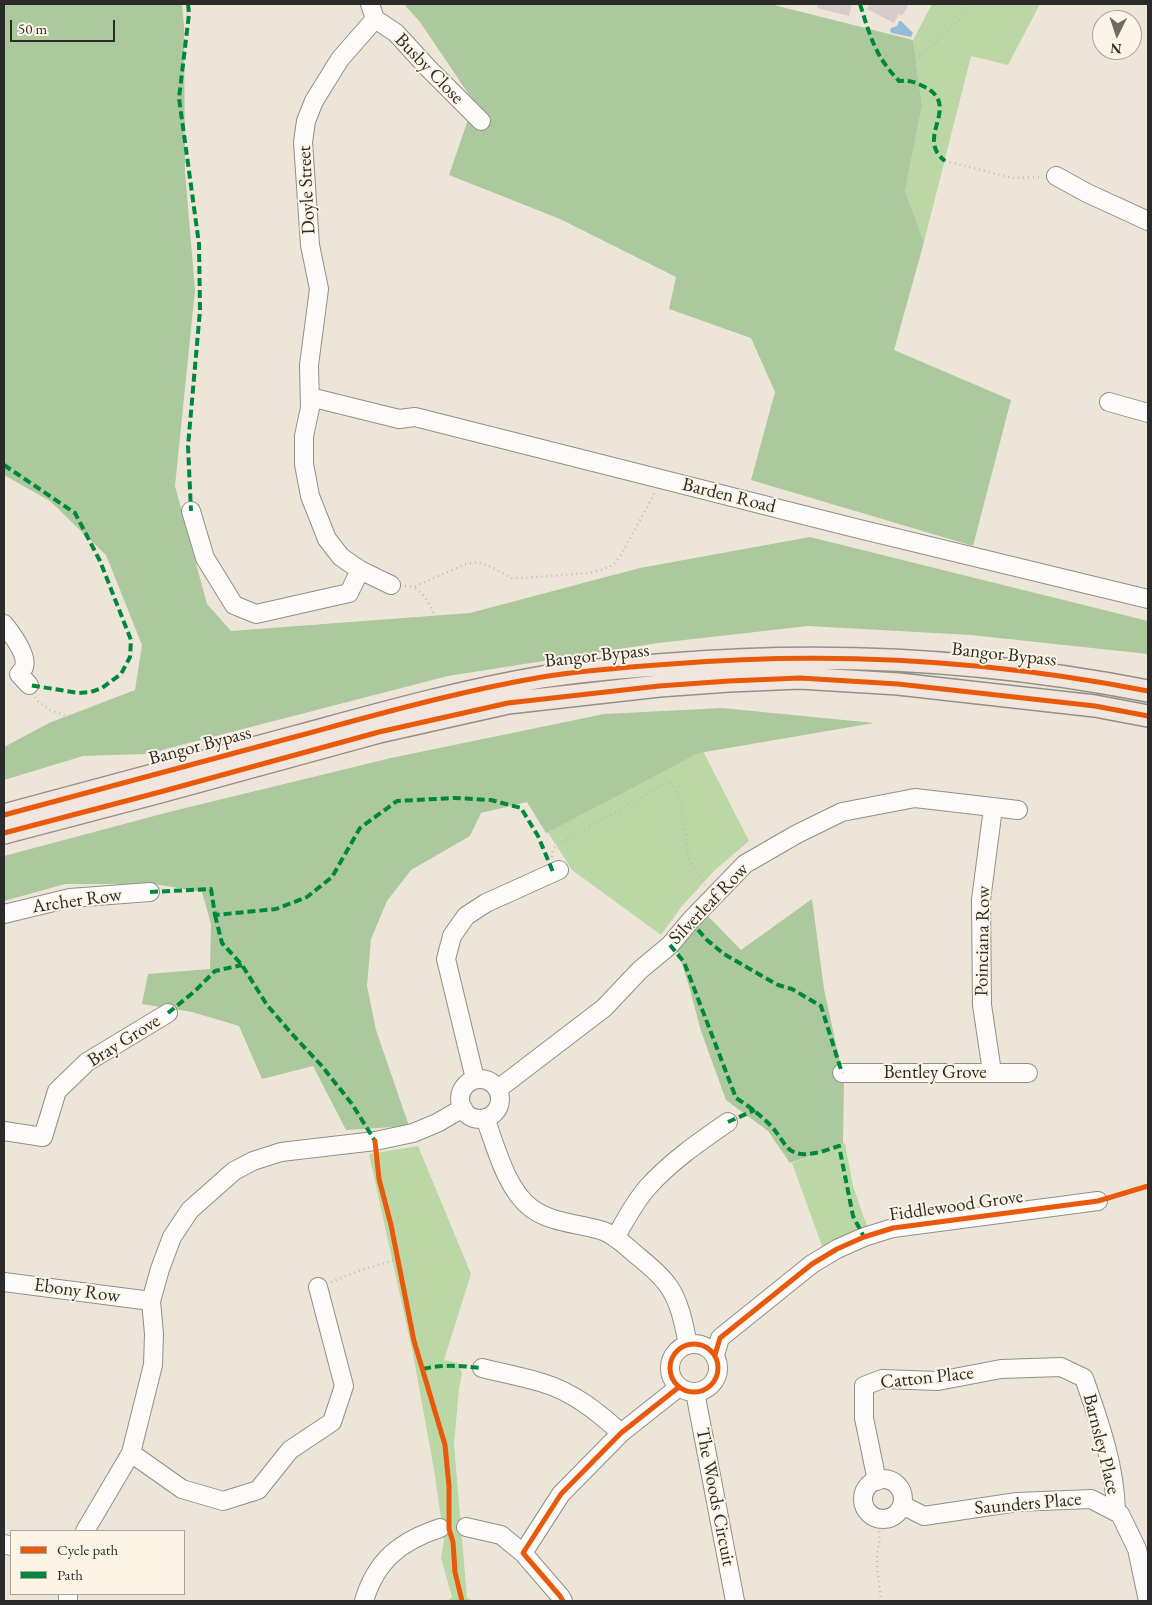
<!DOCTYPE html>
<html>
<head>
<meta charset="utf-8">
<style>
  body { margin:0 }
  #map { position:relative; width:1152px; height:1605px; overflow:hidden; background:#ede6d8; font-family:"EB Garamond",serif }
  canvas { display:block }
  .frame { position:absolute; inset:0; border:5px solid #2b2b2b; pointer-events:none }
  .legend { position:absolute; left:10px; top:1530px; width:175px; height:65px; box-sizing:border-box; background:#fcf5e5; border:1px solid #a8a49b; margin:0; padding:6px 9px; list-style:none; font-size:15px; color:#2b2b2b }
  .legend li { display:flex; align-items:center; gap:10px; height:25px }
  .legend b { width:25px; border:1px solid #a8a49b }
  .north { position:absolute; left:1092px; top:10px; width:50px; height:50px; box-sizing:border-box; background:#fcf5e5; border:1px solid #a8a49b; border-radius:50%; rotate:184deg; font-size:14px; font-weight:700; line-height:20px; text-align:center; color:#2b2b2b }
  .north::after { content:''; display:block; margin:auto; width:18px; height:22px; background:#6f6c68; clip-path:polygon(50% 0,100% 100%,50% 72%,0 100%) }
  .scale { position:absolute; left:10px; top:20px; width:105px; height:22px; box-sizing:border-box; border:2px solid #2b2b2b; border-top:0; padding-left:6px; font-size:15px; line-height:18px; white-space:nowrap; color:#2b2b2b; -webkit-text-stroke:4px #fcf5e5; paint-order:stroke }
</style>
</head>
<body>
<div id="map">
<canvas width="1152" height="1605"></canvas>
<div class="frame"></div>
<ul class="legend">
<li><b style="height:6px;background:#e8590c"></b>Cycle path</li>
<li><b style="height:6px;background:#00873e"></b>Path</li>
</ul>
<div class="north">N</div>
<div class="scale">50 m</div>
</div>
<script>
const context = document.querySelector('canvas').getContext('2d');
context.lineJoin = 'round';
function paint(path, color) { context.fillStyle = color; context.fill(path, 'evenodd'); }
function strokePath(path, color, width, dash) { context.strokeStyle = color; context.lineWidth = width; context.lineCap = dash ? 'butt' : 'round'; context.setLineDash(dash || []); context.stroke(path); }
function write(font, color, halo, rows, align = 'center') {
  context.font = font + ' "EB Garamond",serif'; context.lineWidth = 4; context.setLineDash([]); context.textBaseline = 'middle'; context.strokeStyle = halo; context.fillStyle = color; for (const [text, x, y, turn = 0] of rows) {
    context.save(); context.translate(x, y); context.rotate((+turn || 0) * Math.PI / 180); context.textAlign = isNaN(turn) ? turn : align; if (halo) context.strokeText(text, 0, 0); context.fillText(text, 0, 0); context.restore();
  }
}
paint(new Path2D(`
  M932 4H1040L1008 65 971 56 924 242 905 191 922 106 913 40Z
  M703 751 749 841 715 870 682 906 661 935 572 870 547 831Z
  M845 1143 853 1186 868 1229 823 1249 792 1163Z
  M418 1146 471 1274 444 1360 458 1363 462 1373 459 1389 454 1444 467 1598 474 1601H447L452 1597 441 1558 444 1539 434 1470 413 1354 369 1154Z`), '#bcd7a6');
paint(new Path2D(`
  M4 4H182L184 26 185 172 195 290 175 486 207 604 231 631 470 613 640 568 810 537 1148 621V654L971 635 808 626 658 643 448 676 146 754 83 756 4 780V747L49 723 135 690 142 645 106 555 50 501 4 475Z
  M404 4H770L913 40 922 106 905 191 924 242 894 350 1011 400 973 546 751 480 775 392 751 338 669 309 676 277 560 219 449 175 474 102 420 22Z
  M722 708 874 723 699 753 546 833 527 802 481 813 470 836 411 870 387 901 371 939 367 986 376 1030 409 1126 346 1130 313 1066 262 1079 239 1026 192 1012 142 1004 148 974 210 969 211 924 202 892 154 884H65L4 901V856L169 812 391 758 604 714Z
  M812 899 824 989 844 1081 843 1144 790 1163 768 1131 726 1100 701 1031 689 986 677 949 707 915 741 950Z`), '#acc89d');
paint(new Path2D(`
  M899 21H901L913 33 911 37 892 33 890 31 891 28 897 26Z`), '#93bbdc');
paint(new Path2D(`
  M818 4H852L849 16 817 8Z
  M870 4H909L902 16 899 14 894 23 867 9Z`), '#d6cbcd');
const minor = new Path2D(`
  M375 19 396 33 428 68 481 121
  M1056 176 1087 193 1148 221
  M310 397 399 419 415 417 855 528 1148 599
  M1109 402 1148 413
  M191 511 205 558 234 605 256 614 349 593 360 570 341 557 327 539 310 496 304 464V436L310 408 309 365 319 289 310 245 303 142 306 121 314 101 340 59 375 19 370 4
  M360 570 391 585
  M4 624C11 633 28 655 24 667 23 670 21 672 19 674L29 685
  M4 914 70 898 150 892
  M992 1072 982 1005 981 900 993 808
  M842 1073H1028
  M475 1079 446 959 452 936 466 916 486 903 559 870
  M460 1099a20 20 0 1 1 40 0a20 20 0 1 1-40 0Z
  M498 1089 604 1008 640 970 670 945 690 921 745 864 797 834 842 812 915 798 1018 810
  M485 1118C496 1147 506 1189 531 1208 551 1223 577 1223 600 1230 612 1233 625 1245 634 1253 646 1263 658 1272 667 1284 680 1301 684 1325 688 1345
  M4 1131 43 1137 57 1091 87 1062 168 1013
  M615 1238C625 1221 634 1203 647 1188 670 1162 699 1142 728 1122
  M4 1282 151 1301
  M670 1368a24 24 0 1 1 48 0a24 24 0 1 1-48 0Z
  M715 1355 720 1338 812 1264 837 1249 864 1237 893 1228 1098 1201
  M482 1368C502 1373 523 1377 543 1383 573 1392 598 1412 621 1433
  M695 1392 735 1601
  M131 1453 182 1489 223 1501 258 1490 290 1450 332 1422 344 1386 318 1287
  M863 1499a20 20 0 1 1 40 0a20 20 0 1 1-40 0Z
  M877 1481 864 1418V1386L882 1379 938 1381 1001 1369 1061 1367 1084 1378C1099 1421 1115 1465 1116 1511
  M902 1505 924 1516 1017 1502 1091 1499 1120 1514 1137 1549 1148 1601
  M466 1527 501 1535 523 1553 560 1596 563 1601
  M85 1531 131 1453 153 1365 154 1334 151 1301 160 1269 172 1237 190 1210 234 1171 253 1161 281 1152 375 1141 413 1133 437 1123 463 1108
  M4 1544 11 1546
  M523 1553 561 1494 621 1433 679 1387
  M68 1601V1594
  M364 1601C376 1560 401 1541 440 1528`);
const major = new Path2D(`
  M4 815C102 788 200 762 298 736 379 714 460 691 542 677 585 670 628 667 671 664 830 651 991 660 1148 691
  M4 833 160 792 379 732 508 703 659 686 729 681 800 678 898 684 1095 706 1148 716`);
strokePath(minor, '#928f88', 20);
strokePath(major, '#928f88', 24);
strokePath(new Path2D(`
  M899 81 920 57 962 17 970 4
  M945 161 1013 178 1042 177
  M405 586 413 587 466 564 477 562 487 565 512 578H524L588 573 601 570 613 565 621 555 655 492
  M35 697 36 700 50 710 72 718 120 745 152 752 363 696 432 674C434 665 439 655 439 647 439 626 432 597 413 587
  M552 857 553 849 557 845 670 781 680 797 689 860 705 885
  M839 1146 838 1097 840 1087
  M331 1282 358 1271 398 1259
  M875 1517C884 1539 876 1544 877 1565 878 1577 880 1589 881 1601`), '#bdbcba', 2.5, [1, 4]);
strokePath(minor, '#fcfbf9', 18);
strokePath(major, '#f0e6df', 21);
strokePath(new Path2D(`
  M188 4 189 14 179 98 199 244 200 310 188 446 191 511
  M860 4C870 36 875 56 899 81 911 80 914 82 925 87 962 107 914 137 945 161
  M4 465 75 513 100 561 131 640 130 657 121 674 102 688 91 692 79 693 29 685
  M150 892 211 889 215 915 276 909 307 897 332 877 360 828 397 801 455 798 491 800 521 808 538 836 553 872
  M215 915 222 943 242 965 267 1005 291 1033 321 1065 352 1104 375 1141
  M690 921 707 940 724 954 762 976 778 985 792 989 821 1006 842 1073
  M670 945 684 962 736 1098C750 1107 762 1116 773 1128 778 1134 782 1141 787 1147 799 1161 824 1151 839 1146L853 1216 864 1237
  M168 1013 195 991 215 971 242 965
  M728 1122 755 1110
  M423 1369C443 1364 461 1366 482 1368`), '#00873e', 4, [8, 4]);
strokePath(new Path2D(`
  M4 815C102 788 200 762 298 736 379 714 460 691 542 677 585 670 628 667 671 664 830 651 991 660 1148 691
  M4 833 160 792 379 732 508 703 659 686 729 681 800 678 898 684 1095 706 1148 716
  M375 1141 379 1179 391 1225 414 1341 445 1445 449 1486V1529L453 1542 455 1572 462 1601
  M670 1368a24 24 0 1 1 48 0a24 24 0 1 1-48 0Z
  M715 1355 720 1338 812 1264 837 1249 864 1237 893 1228 1098 1201 1148 1186
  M563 1601 560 1596 523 1553 561 1494 621 1433 679 1387`), '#e8590c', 5);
write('19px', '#2b2b2b', '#fcf5e5', [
  ["Busby Close",429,69,46],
  ["Doyle Street",307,190,-93],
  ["Barden Road",729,496,14],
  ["Bangor Bypass",1004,655,6],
  ["Bangor Bypass",597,656,-6],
  ["Bangor Bypass",200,746,-15],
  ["Archer Row",77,901,-8],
  ["Silverleaf Row",709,904,-46],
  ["Poinciana Row",983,941,-89],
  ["Bray Grove",124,1041,-32],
  ["Bentley Grove",935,1073],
  ["Fiddlewood Grove",956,1206,-8],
  ["Ebony Row",77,1291,8],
  ["Catton Place",927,1378,-6],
  ["Barnsley Place",1101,1444,76],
  ["The Woods Circuit",715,1497,79],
  ["Saunders Place",1028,1504,-5]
]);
</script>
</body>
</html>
